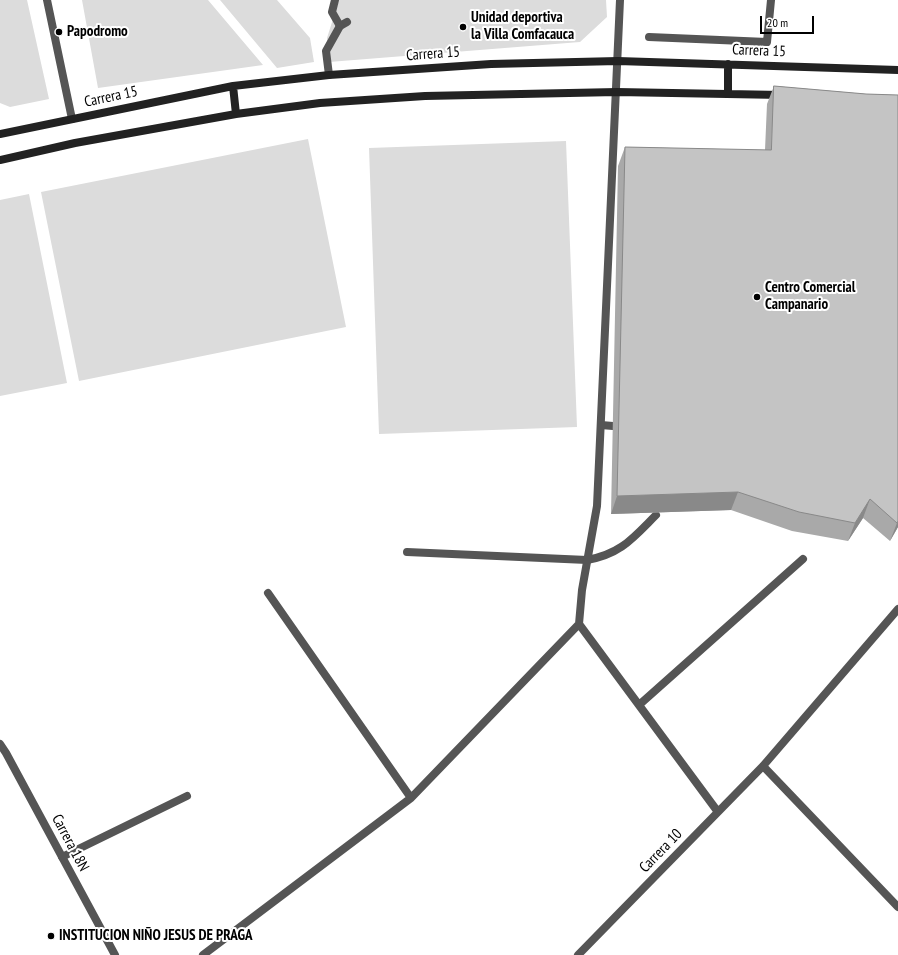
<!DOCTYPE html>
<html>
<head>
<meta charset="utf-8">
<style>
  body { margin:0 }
  #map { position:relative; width:898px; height:955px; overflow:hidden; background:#fff; font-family:"PT Sans Narrow",sans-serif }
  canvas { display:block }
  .scale { position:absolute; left:760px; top:16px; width:54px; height:18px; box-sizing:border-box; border:2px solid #000; border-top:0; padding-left:5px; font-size:12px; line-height:14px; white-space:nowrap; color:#000; -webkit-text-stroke:3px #fff; paint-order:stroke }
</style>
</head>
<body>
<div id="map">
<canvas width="898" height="955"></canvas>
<div class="scale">20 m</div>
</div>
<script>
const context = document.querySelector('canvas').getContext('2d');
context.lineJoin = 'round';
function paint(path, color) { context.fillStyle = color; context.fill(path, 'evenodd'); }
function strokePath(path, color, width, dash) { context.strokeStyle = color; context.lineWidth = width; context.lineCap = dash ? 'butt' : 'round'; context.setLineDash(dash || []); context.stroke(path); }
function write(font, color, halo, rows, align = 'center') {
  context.font = font + ' "PT Sans Narrow",sans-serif'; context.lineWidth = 4; context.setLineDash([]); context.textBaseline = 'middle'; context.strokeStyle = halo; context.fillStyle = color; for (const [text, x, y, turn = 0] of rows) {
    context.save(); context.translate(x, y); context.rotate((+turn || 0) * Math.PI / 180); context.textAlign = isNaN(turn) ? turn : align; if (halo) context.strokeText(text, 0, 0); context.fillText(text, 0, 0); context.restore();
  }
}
paint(new Path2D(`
  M0 0H27L49 99 10 107 0 103Z
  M82 0H208L263 65 98 88Z
  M220 0H277L310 38 314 62 277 68Z
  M339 0H606L607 17 580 42 329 62 327 38Z
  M308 139 346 327 79 381 41 192Z
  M566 141 577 427 379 434 369 148Z
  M29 194 67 383 0 396V200Z`), '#dcdcdc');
strokePath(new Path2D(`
  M47 0 72 119
  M329 75 326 51 340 26 347 22
  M601 425 613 426
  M407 552 587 560C621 554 633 538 656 515
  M62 857 187 796`), '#555', 8);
strokePath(new Path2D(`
  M335 0 332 12 340 26`), '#555', 8);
strokePath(new Path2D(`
  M649 37 767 42 771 0
  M268 593 411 798
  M579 624 718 812
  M639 705 803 559
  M763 766 898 907
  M203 955 411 798 579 624 582 590 597 506 620 0
  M578 955 763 766 898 609`), '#555', 8);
strokePath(new Path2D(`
  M0 744 6 753 115 955`), '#555', 8);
strokePath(new Path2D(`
  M728 64V94
  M233 86 236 114
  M0 134 233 86 329 75 491 64 618 61 898 70
  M0 160 75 143 236 114 320 103 425 96 617 92 782 95`), '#222', 8);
paint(new Path2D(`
  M774 86 866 94 898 95V527L890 541 863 518 848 541 792 531 731 510 611 514 618 166 625 147 765 150 767 104Z`), '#a9a9a9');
paint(new Path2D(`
  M738 492 731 510 611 514 617 496Z
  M870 499 863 518 848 541 855 523Z
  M898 521V527L890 541 897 523Z`), '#898989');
const building = new Path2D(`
  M774 86 866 94 898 95V521L897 523 870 499 855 523 799 512 738 492 617 496 625 147 771 150Z`);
paint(building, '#c4c4c4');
strokePath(building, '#898989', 1);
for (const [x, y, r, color] of [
  [463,27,4,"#000"],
  [59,32,4,"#000"],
  [757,297,4,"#000"],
  [51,936,4,"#000"]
]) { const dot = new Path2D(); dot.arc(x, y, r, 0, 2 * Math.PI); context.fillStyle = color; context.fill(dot); strokePath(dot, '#fff', 1.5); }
write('bold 15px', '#000', '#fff', [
  ["Unidad deportiva",471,18],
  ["la Villa Comfacauca",471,35],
  ["Papodromo",67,32],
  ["Centro Comercial",765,288],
  ["Campanario",765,305],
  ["INSTITUCION NIÑO JESUS DE PRAGA",59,936]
], 'left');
write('15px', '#000', '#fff', [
  ["Carrera 15",759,51,2],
  ["Carrera 15",433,54,-4],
  ["Carrera 15",111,97,-12],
  ["Carrera 18N",70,843,62],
  ["Carrera 10",661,851,-46]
]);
</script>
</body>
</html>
